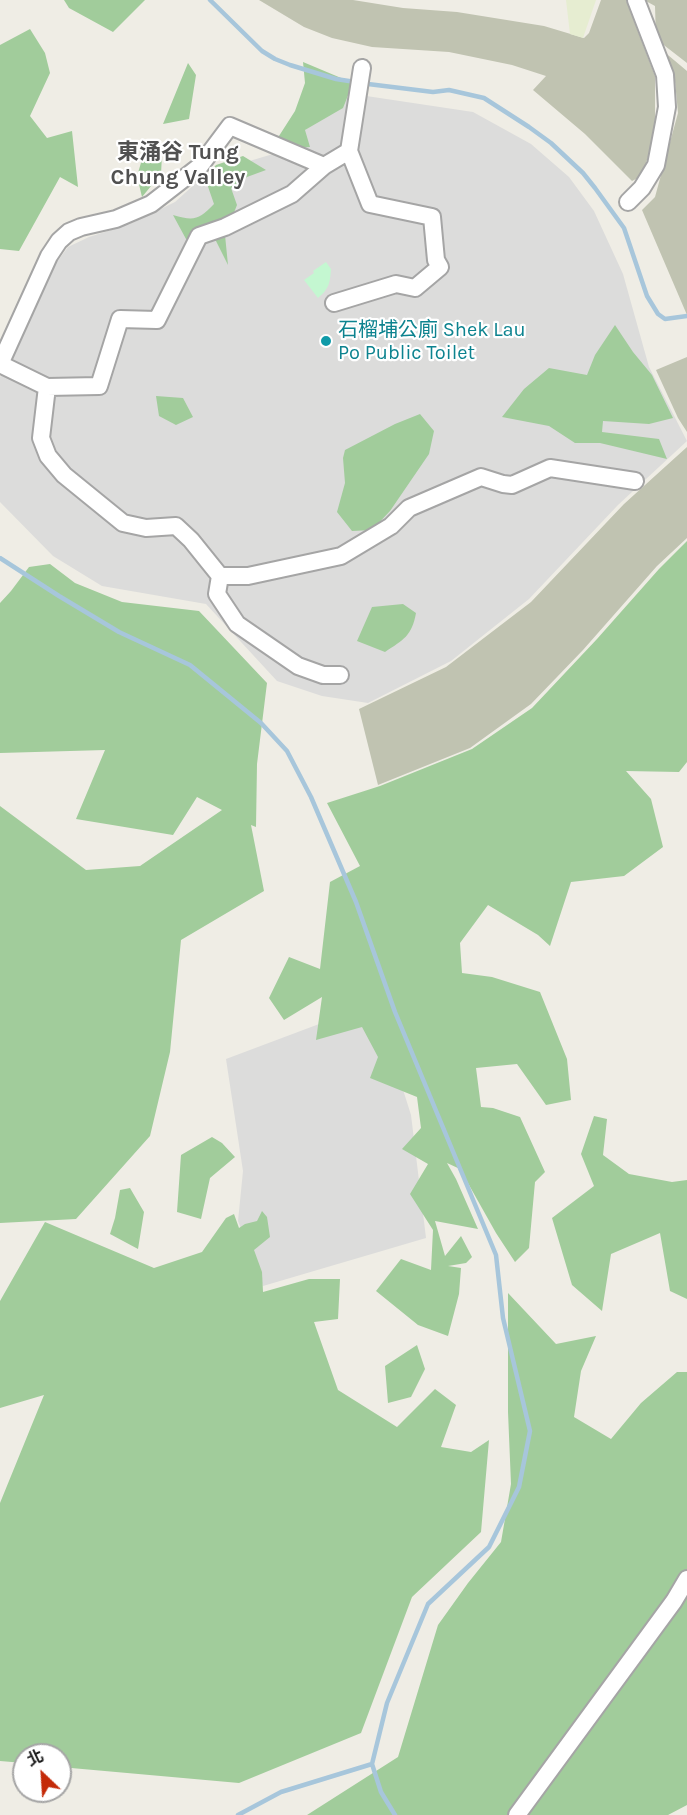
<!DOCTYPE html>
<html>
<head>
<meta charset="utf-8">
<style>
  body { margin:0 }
  #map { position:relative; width:687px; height:1815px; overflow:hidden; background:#efede5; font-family:Karla,"Noto Sans TC",sans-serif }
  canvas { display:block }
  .north { position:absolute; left:12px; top:1743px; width:60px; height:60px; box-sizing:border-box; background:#fff; border:2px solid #a5a5a5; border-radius:50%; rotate:335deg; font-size:16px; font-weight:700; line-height:24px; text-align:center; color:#1e1e1e }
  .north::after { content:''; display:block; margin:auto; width:21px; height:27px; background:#c42a08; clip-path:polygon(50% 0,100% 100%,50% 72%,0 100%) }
</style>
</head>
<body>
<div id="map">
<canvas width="687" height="1815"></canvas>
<div class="north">北</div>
</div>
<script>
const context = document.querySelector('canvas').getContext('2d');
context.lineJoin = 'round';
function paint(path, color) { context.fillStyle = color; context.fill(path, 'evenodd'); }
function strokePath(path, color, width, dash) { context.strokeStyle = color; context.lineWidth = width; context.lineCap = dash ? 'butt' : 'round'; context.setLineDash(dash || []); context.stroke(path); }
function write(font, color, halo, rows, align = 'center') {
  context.font = font + ' Karla,"Noto Sans TC",sans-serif'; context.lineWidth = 4.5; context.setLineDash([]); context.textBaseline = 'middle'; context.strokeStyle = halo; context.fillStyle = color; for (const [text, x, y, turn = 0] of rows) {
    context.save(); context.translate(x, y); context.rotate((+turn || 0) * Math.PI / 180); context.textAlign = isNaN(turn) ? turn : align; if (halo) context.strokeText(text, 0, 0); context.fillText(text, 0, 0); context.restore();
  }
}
paint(new Path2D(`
  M353 94 473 112 531 144 569 177 594 211 623 274 649 367 687 441 618 505 529 599 451 661 368 703 322 696 277 681 206 604 102 586 53 556 0 502V377L11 358 54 266 68 247 89 237 130 224 175 202 206 174 273 154Z
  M367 1006 387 1039 411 1115 426 1238 263 1286 238 1221 243 1171 226 1059Z`), '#dcdcdb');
paint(new Path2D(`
  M259 0H353L403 8 457 12 544 26 584 38 589 33 601 0H626L655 76V134L642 176 632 181 585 134 533 90 546 76 512 65 449 52 372 47 332 38 304 27Z
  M644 0H687V63L656 39 655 6Z
  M662 50 687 71V315L642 210 655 197 678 113 675 81Z
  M687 357V432L678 418 656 370Z
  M687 447V538L657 566 583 650 531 704 470 748 378 785 359 709 446 667 531 602 624 504Z`), '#c0c3b1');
paint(new Path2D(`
  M566 0H596L583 38 570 34Z`), '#e6edd1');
paint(new Path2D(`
  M64 0H145L113 32 69 8Z
  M30 29 45 53 50 73 30 116 47 138 72 131 78 187 60 177 19 251 0 249V45Z
  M303 62 353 83 343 108 305 130 310 147 270 150 295 111 305 83Z
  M188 63 196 75 189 119 163 124Z
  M147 143 162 155 161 174 142 197 137 176Z
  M243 156 266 170 247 177 231 188 237 205 225 235 228 265 216 241 186 239 173 215C194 221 199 220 214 204L205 178 216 165Z
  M615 325 633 352 652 375 673 418 649 424 603 421 602 432 659 439 667 459 600 443H575L549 426 502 417 524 389 549 368 587 375 595 355Z
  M156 396 183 398 193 417 176 425 159 416Z
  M420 414 434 431 429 454 390 511 372 530 352 531 337 512 345 483 343 458 345 450 395 424Z
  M687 541V762L679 772 626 771 651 799 663 847 624 876 571 882 550 946 538 935 488 905 460 943 462 973 492 977 540 992 567 1059 571 1100 546 1105 517 1064 476 1068 481 1107 493 1108 520 1117 545 1172 535 1182 529 1248 515 1262 496 1233 460 1169 447 1163 456 1179 478 1229 435 1221 445 1256 461 1236 472 1257 466 1263 448 1266 461 1268 459 1294 448 1336 418 1325 376 1291 401 1259 431 1270 433 1230 410 1194 428 1164 402 1149 421 1128 417 1097 370 1078 378 1057 362 1027 316 1040 322 997 284 1020 269 998 289 957 320 969 330 882 360 866 327 803 380 786 472 749 532 708 597 639 659 569Z
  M50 564 75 583 122 602 199 611 267 683 257 764 256 827 251 825 264 891 181 940 170 1052 150 1136 76 1219 0 1223V806L86 870 140 866 222 810 197 797 173 835 76 819 105 750 0 753V603L11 591 29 567Z
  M403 604 416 613C412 636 403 640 385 652L357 641 372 607Z
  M594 1116 607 1119 603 1155 629 1174 672 1182 687 1180V1299L670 1291 660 1233 611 1254 602 1311 572 1285 552 1218 594 1186 581 1154Z
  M212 1137 222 1143 235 1157 210 1178 201 1219 177 1212 181 1155Z
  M130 1188 144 1212 138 1249 110 1234 115 1218 120 1190Z
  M262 1211 267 1217 270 1237 254 1250 262 1272 263 1292 309 1279H340L338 1319 314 1322 338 1390 397 1427 435 1389 456 1405 441 1447 471 1452 489 1440 481 1532 412 1597 361 1733 239 1783 60 1767V1755H24V1763L0 1761V1503L44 1395 0 1408V1301L45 1222 154 1268 202 1252 226 1218 234 1214 239 1228 245 1224 257 1221Z
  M508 1293 556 1344 596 1336 581 1371 574 1417 611 1439 641 1403 677 1372H687V1805L668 1815H307L398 1757 438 1625 468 1583 501 1542 511 1484 508 1412Z
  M417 1345 425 1369 411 1397 388 1403 385 1366Z`), '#a1cc9b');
paint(new Path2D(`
  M326 262 331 269C330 283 329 289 318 298L304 280 314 273 313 271Z`), '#c4f7d1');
strokePath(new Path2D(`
  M210 0 262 51 275 59 290 65 336 79 368 84 433 92 449 90 484 98 529 127 551 143 583 173 595 188 624 228 647 296 658 314 665 319 687 316
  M0 558 59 596 119 632 190 665 261 723 287 751 311 797 356 902 395 1012 496 1255 503 1318 530 1431 519 1487 489 1547 428 1604 387 1703 372 1764 381 1792 395 1815
  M238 1815 281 1792 372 1764`), '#a7c6db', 4.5);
const minor = new Path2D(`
  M628 202 642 188 656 165 667 107 665 75 636 0
  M334 303 396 284 415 288 440 267 436 260 432 217 370 204 349 151 362 68
  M0 364 47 387 99 386 120 319 157 320 199 236 225 227 292 194 324 166 349 151
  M0 364 49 256 59 241 69 232 81 227 116 219 151 204 200 166 230 126 324 166
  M47 387 41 438 48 456 64 475 123 523 146 528 176 526 191 540 220 576 217 594 237 624 298 666 323 675H340
  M220 576H248L341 556 391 526 409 508 481 477 503 484 512 485 550 468 635 481
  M517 1815 674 1601 687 1579`);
strokePath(minor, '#a5a5a5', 20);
strokePath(minor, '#fff', 16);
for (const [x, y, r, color] of [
  [326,341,6,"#0f9aa8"]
]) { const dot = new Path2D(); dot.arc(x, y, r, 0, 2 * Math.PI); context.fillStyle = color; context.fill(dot); strokePath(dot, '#fff', 2); }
write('20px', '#0d838f', '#fff', [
  ["石榴埔公廁 Shek Lau",338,330],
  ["Po Public Toilet",338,353]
], 'left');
write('bold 22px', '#515151', '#fff', [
  ["東涌谷 Tung",178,153],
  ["Chung Valley",178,178]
]);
</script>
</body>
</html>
